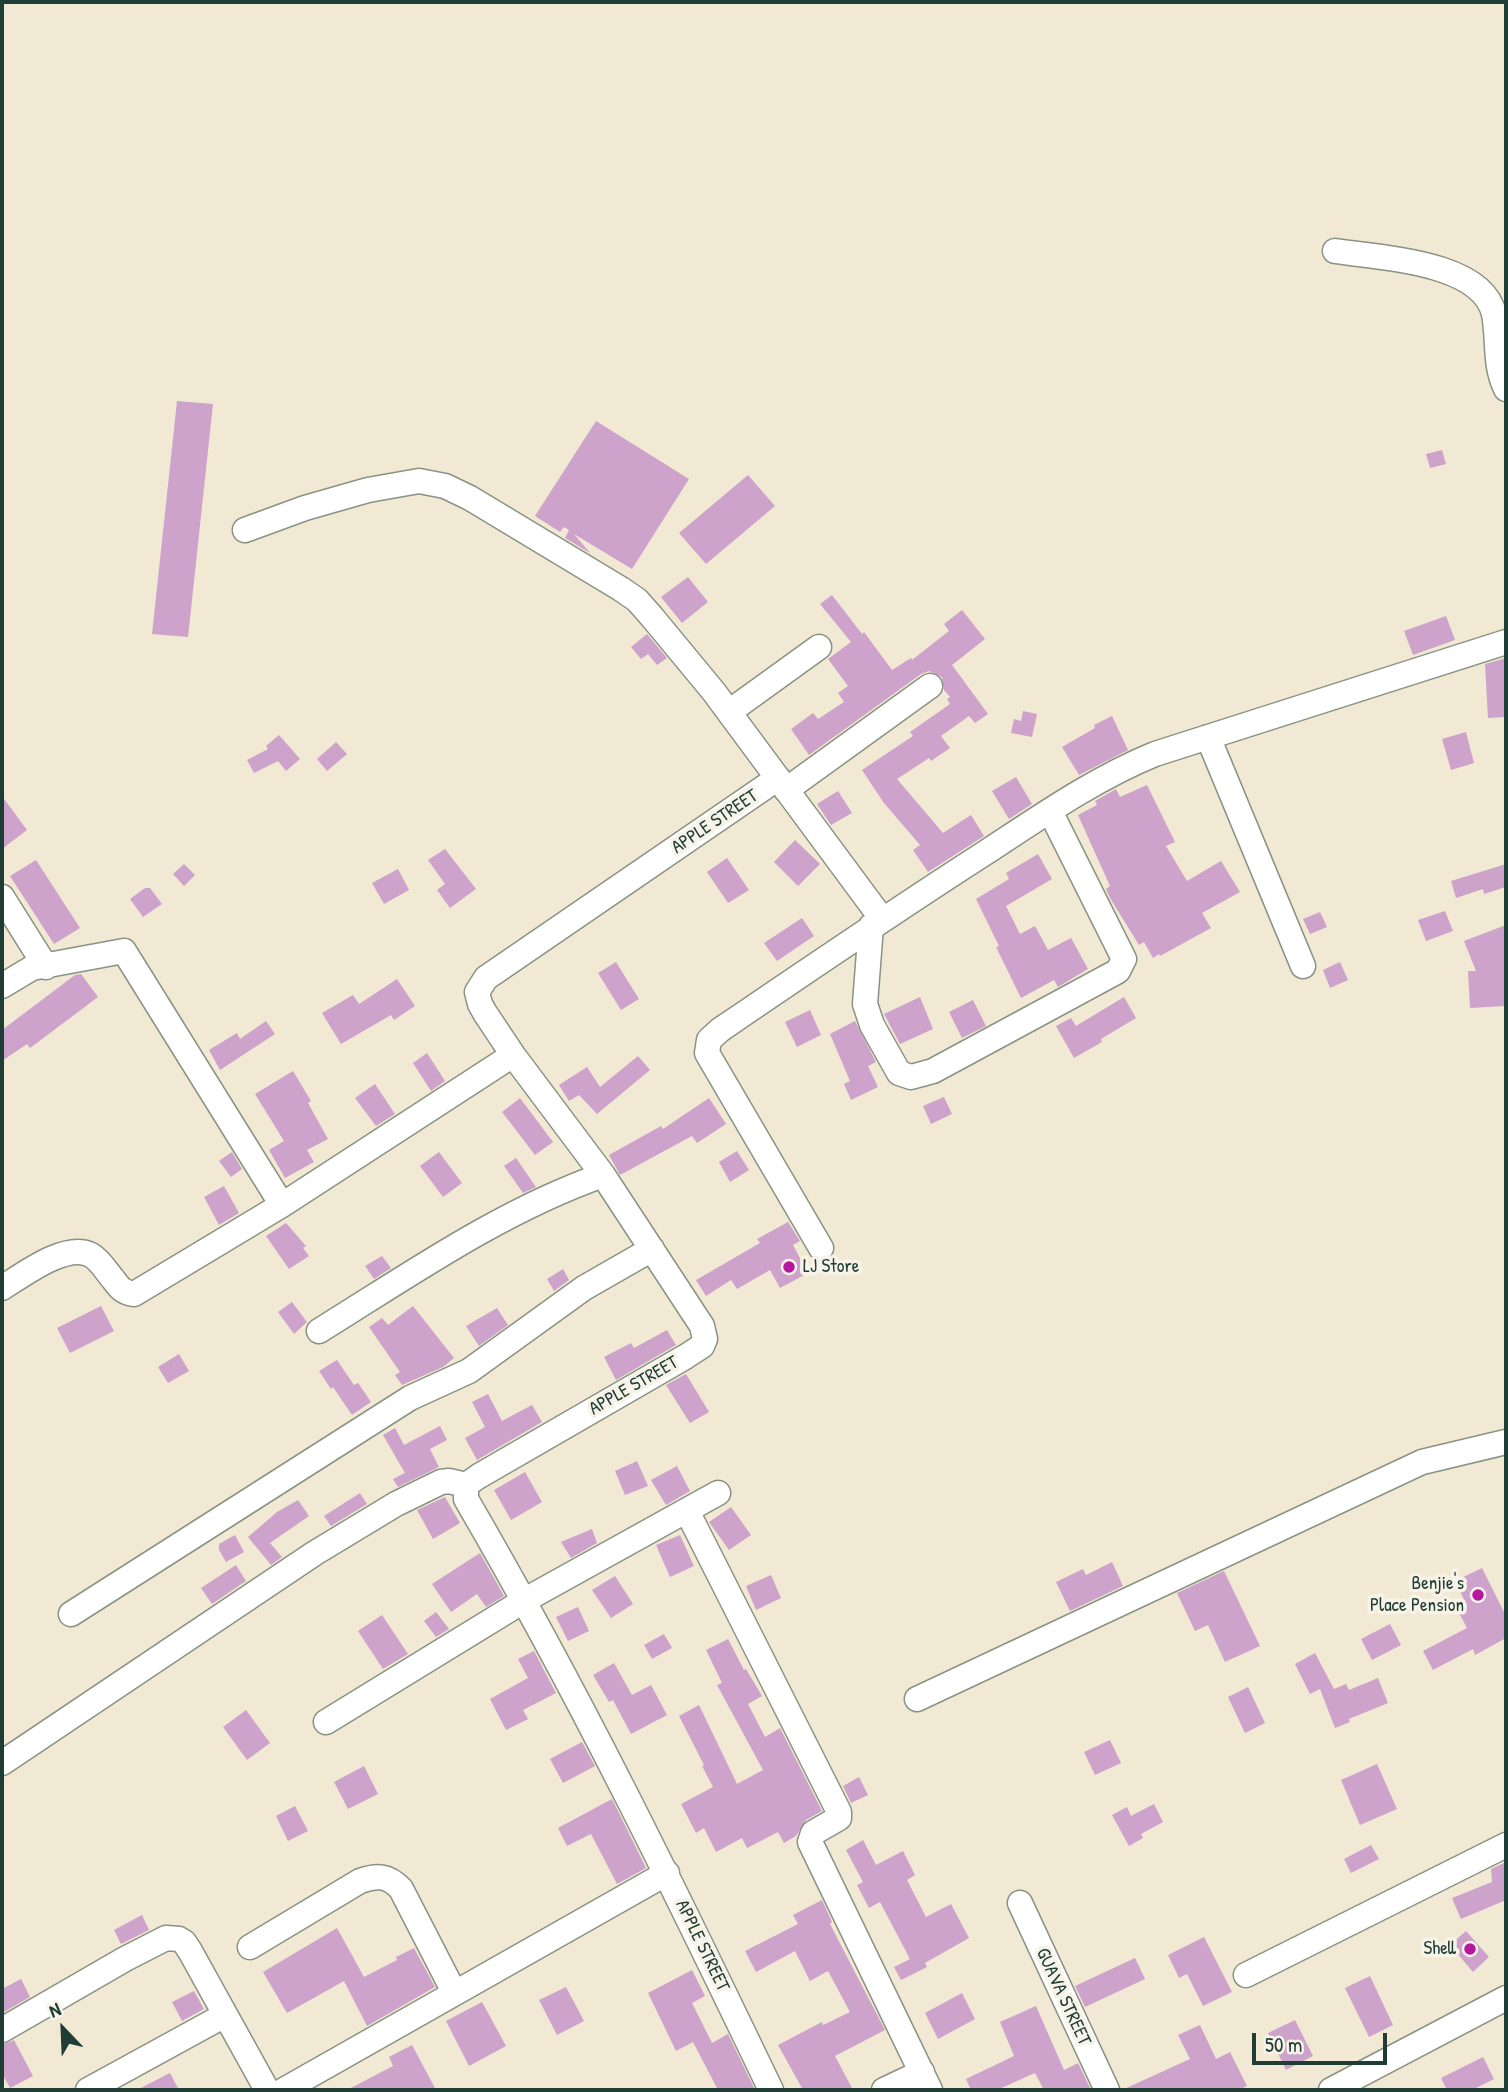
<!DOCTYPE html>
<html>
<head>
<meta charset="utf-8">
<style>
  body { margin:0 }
  #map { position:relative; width:1508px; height:2092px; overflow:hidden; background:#f1e9d3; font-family:"Patrick Hand",sans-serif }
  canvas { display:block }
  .frame { position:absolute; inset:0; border:4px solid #1f3d34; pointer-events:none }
  .north { position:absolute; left:28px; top:1994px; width:70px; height:70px; -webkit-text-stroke:5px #f7f3e8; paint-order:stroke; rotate:337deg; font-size:19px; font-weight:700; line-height:28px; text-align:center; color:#1f3d34 }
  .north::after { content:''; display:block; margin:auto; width:24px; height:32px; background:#1f3d34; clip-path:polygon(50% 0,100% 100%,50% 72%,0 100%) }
  .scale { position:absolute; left:1252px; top:2033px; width:135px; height:32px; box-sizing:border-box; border:4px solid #1f3d34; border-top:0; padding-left:9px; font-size:21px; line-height:24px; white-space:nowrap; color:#1f3d34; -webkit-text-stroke:5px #f7f3e8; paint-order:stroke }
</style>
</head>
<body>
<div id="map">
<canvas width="1508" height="2092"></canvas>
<div class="frame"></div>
<div class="north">N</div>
<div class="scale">50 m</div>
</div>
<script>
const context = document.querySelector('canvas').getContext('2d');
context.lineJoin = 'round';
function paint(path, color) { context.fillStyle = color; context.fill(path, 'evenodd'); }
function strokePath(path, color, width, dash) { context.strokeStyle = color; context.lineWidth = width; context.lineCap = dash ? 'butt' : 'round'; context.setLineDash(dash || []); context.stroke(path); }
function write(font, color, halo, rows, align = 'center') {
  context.font = font + ' "Patrick Hand",sans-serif'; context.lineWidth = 7; context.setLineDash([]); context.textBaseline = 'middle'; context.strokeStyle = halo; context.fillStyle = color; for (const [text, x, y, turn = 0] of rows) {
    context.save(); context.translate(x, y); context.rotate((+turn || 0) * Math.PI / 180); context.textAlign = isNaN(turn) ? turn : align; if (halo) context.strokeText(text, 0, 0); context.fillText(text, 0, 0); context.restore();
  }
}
paint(new Path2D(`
  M177 401 213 404 188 637 152 634Z
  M596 421 689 479 632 569 574 534 590 553 565 538 569 530 564 527 560 532 535 516Z
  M1442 450 1446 464 1430 468 1426 454Z
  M748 475 775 506 706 564 679 533Z
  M688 577 708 602 682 623 661 597Z
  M832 595 862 634 864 632 892 670 911 658 912 660 949 631 944 624 962 610 985 639 952 665 988 714 975 723 969 716 941 736 950 748 931 761 929 758 897 779 943 833 971 815 984 836 928 872 913 850 920 845 884 803 862 770 913 736 910 732 950 704 947 699 950 697 944 690 942 677 929 671 921 674 809 755 791 729 813 713 818 719 844 702 838 693 848 686 828 659 851 642 820 604Z
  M1446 616 1455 640 1413 655 1404 631Z
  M647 634 667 658 657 665 648 654 641 659 631 647Z
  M1506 658V717L1488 718 1485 664Z
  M1023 711 1037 714 1032 737 1011 733 1014 719 1021 721Z
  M1112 716 1128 750 1079 775 1062 747 1095 728 1094 725Z
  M1466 732 1474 763 1451 770 1442 739Z
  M279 735 300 759 286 771 278 761 254 773 247 760 268 749 266 746Z
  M336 742 347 754 327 771 317 759Z
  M1016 777 1032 804 1009 819 992 791Z
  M1147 785 1175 842 1166 846 1187 881 1221 861 1240 892 1202 913 1211 928 1160 956 1159 954 1153 958 1144 942 1139 945 1110 898 1106 889 1110 886 1078 815 1097 805 1095 801 1116 789 1120 797Z
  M838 791 852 813 831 825 817 804Z
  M2 796 27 830 2 849Z
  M795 840 820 864 798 886 774 862Z
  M445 849 476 889 450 908 437 890 445 884 428 860Z
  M1038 854 1052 879 1006 906 1020 934 1035 926 1048 950 1071 938 1088 969 1058 987 1054 980 1021 998 996 947 999 946 976 899 1009 879 1006 873Z
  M727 858 749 890 728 903 707 872Z
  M36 860 80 928 54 944 10 876Z
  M184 864 195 875 184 886 173 874Z
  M1506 864V887L1484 894 1483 889 1456 898 1451 881Z
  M398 869 409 890 384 904 372 883Z
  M145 888H150L162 904 143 917 130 899Z
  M1445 911 1453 931 1426 941 1418 920Z
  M1320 912 1327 927 1310 934 1303 919Z
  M802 918 814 936 777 961 764 943Z
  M1506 925V1006L1470 1008 1468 971H1476L1464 941Z
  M616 962 639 999 621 1010 598 973Z
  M1340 962 1348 980 1330 988 1323 970Z
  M81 974 98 997 30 1048 27 1044 2 1061V1030L75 975Z
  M397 979 415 1006 394 1020 391 1015 341 1044 322 1013 353 995 359 1004Z
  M920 997 933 1029 900 1044 884 1014Z
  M1124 997 1136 1018 1101 1039 1102 1042 1074 1058 1056 1026 1071 1018 1076 1026Z
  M973 1000 986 1026 962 1038 949 1012Z
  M810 1010 821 1035 797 1047 785 1022Z
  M266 1021 275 1034 220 1070 209 1050 237 1033 240 1039Z
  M855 1021 876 1062 868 1066 878 1087 851 1100 844 1084 850 1081 830 1034Z
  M427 1053 445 1081 431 1091 413 1063Z
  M638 1056 650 1070 597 1114 579 1095 569 1101 559 1085 587 1067 600 1087Z
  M293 1071 311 1101 308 1103 328 1139 307 1150 314 1162 285 1178 269 1150 284 1141 255 1094Z
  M375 1084 395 1114 376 1126 355 1098Z
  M944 1097 952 1114 931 1124 923 1106Z
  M520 1098 553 1142 535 1155 502 1112Z
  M709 1098 726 1124 697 1143 692 1136 620 1175 609 1155 661 1126 663 1129Z
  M737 1151 749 1170 730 1182 719 1162Z
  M232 1152 242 1169 231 1177 219 1161Z
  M439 1152 462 1183 443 1197 420 1166Z
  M516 1158 536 1187 523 1193 504 1166Z
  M224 1186 239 1213 219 1225 204 1197Z
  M788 1222 800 1241 793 1245 808 1273 780 1288 770 1270 737 1289 731 1280 706 1296 696 1280 760 1243 757 1239Z
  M286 1223 306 1246 303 1248 309 1256 289 1269 266 1236Z
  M382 1256 391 1268 374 1279 365 1266Z
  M563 1269 569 1280 554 1291 547 1279Z
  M292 1302 307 1322 294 1334 278 1312Z
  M101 1306 114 1331 70 1353 57 1328Z
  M413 1306 454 1358 443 1367 402 1385 395 1375 400 1372 369 1327 382 1318 388 1325Z
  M497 1308 508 1325 479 1346 466 1326Z
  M667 1330 676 1345 616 1380 604 1357 631 1343 634 1348Z
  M179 1354 189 1371 168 1383 158 1367Z
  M337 1360 354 1385 358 1383 371 1402 352 1415 333 1387 331 1389 319 1371Z
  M686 1374 709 1412 690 1423 666 1385Z
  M488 1394 502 1421 532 1405 542 1422 477 1460 465 1438 485 1427 472 1402Z
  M440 1426 447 1440 430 1449 439 1467 398 1487 393 1479 405 1473 383 1435 395 1428 404 1445Z
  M637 1461 648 1486 625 1495 615 1471Z
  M677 1466 690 1491 666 1505 651 1480Z
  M525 1472 542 1502 511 1520 494 1490Z
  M360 1493 367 1504 331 1526 324 1516Z
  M445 1497 460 1523 433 1539 417 1510Z
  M298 1500 309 1516 270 1543 282 1557 271 1565 248 1537 277 1512Z
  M731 1507 751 1535 729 1550 709 1522Z
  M592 1529 597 1543 571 1558 561 1542Z
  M235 1535 244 1552 226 1562 219 1550V1544Z
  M680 1535 694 1566 670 1577 656 1545Z
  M480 1553 504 1596 486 1607 477 1594 451 1612 432 1584Z
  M1112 1562 1123 1586 1070 1611 1056 1582 1083 1569 1086 1575Z
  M236 1565 246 1581 212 1604 201 1588Z
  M1482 1568 1506 1616V1638L1475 1655 1473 1649 1433 1670 1423 1651 1467 1628 1458 1611 1467 1606 1455 1581Z
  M1224 1571 1260 1646 1225 1662 1208 1625 1195 1631 1177 1593Z
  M771 1575 781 1598 756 1610 746 1586Z
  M615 1576 633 1604 611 1618 592 1590Z
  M578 1607 589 1631 568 1641 556 1617Z
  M436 1612 449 1629 436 1637 424 1621Z
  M382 1615 408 1654 383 1669 358 1631Z
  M1390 1624 1401 1645 1372 1660 1361 1639Z
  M664 1634 672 1648 652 1659 644 1645Z
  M728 1639 744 1670 746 1669 762 1696 748 1704 765 1737 780 1728 822 1811 806 1820 796 1836 784 1843 778 1832 747 1848 742 1838 716 1852 704 1828 696 1833 681 1804 713 1787 702 1766 704 1765 679 1716 699 1705 737 1784 763 1770 717 1685 722 1683 706 1650Z
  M534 1651 556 1693 523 1710 528 1719 506 1730 490 1699 528 1678 518 1659Z
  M1315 1653 1334 1689 1346 1684 1349 1690 1378 1678 1388 1703 1349 1719 1350 1722 1335 1728 1320 1689 1310 1694 1295 1664Z
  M614 1663 632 1695 651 1685 667 1715 631 1734 613 1700 609 1702 593 1675Z
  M1248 1687 1265 1723 1245 1733 1228 1697Z
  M246 1710 270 1743 247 1760 223 1727Z
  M1110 1740 1121 1763 1095 1775 1084 1752Z
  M582 1742 595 1766 563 1783 550 1759Z
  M1377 1764 1397 1809 1360 1825 1341 1780Z
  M364 1766 378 1794 348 1809 334 1782Z
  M859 1777 868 1795 851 1803 843 1786Z
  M612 1799 646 1868 617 1884 591 1834 567 1846 558 1828Z
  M1154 1804 1163 1822 1141 1834 1143 1838 1129 1846 1112 1815 1127 1807 1131 1816Z
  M295 1806 308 1831 288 1841 276 1816Z
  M863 1840 876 1865 903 1851 915 1875 907 1880 926 1917 951 1904 969 1938 925 1963 927 1967 901 1980 894 1967 910 1959 880 1902 869 1908 857 1885 863 1882 846 1850Z
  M1371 1845 1379 1859 1351 1873 1344 1859Z
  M1506 1862V1900L1461 1919 1452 1898 1492 1882 1491 1869Z
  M822 1900 832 1922 830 1924 885 2030 835 2056 853 2090H803L778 2045 822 2022 823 2025 850 2012 828 1971 810 1981 795 1951 756 1972 745 1951 798 1924 793 1915Z
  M142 1915 149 1930 121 1944 114 1930Z
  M337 1928 364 1977 397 1960 396 1957 414 1948 435 1987 367 2026 344 1981 287 2013 263 1972Z
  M1466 1931 1489 1957 1473 1972 1450 1945Z
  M1204 1937 1232 1992 1203 2006 1187 1974 1179 1978 1168 1955Z
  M1135 1958 1145 1979 1085 2007 1075 1986Z
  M692 1970 705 1996 692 2003 712 2043 728 2034 755 2090H718L693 2042 676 2051 648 1993Z
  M1370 1976 1393 2025 1369 2037 1345 1988Z
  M21 1979 30 1997 2 2013V1989Z
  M566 1987 584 2021 557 2035 539 2000Z
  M194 1991 204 2009 182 2021 172 2002Z
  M962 1993 975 2019 938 2039 925 2013Z
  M482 2002 506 2046 469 2066 446 2021Z
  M1036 2006 1064 2070 1078 2063 1091 2090H1044L1035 2073 997 2090H971L966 2079 1014 2056 1000 2022Z
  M1295 2020 1313 2056 1286 2070 1268 2033Z
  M1200 2025 1216 2059 1230 2052 1247 2086 1238 2090H1122L1190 2059 1178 2035Z
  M14 2040 33 2076 10 2088 2 2073V2045Z
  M412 2045 436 2090H347L393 2066 389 2057Z
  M1483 2057 1494 2079 1472 2090H1447L1441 2078Z
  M170 2073 179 2090H137Z`), '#cda2cb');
const minor = new Path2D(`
  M1335 251C1379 258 1482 261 1494 314 1499 340 1494 365 1506 389
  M245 530 305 508 368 490 419 481 445 486 470 498 621 589 637 600 652 617 714 692 882 919
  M729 712 819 647
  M1208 737 1303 966
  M786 790 930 686
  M2 897 46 967
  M871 926 865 1004 872 1025 899 1073 911 1077 933 1071 1118 971 1124 959 1050 811
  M2 986 32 968 124 951 282 1205
  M821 1248 707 1053 709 1040 720 1030C808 970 896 910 985 853 1040 817 1094 779 1155 754L1506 642
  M2 1288C23 1275 66 1242 91 1255 100 1260 106 1271 113 1279 119 1287 123 1293 134 1294L282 1205 513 1055
  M319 1331C411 1274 501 1211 603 1175
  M687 1511 839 1812V1818L813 1833 810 1842 930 2090
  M71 1614 410 1398 469 1371 584 1288 652 1249
  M917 1699 1422 1462 1506 1442
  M326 1722 525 1600 718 1493
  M2 1763 315 1553 396 1504 441 1482 449 1481 466 1485
  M1020 1903 1107 2090
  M250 1947 360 1881C377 1875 388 1875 401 1889L454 1992
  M1246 1975 1506 1845
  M2 2030 125 1959 166 1938 179 1939 184 1942 190 1951 267 2090
  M88 2090 225 2015
  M284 2090 667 1873
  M771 2090C675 1890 578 1691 466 1499V1485L479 1476 685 1357 702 1346 705 1339 702 1326 603 1175 513 1055 485 1013 480 1004 477 992 486 978 778 778
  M884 2090 922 2072
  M1331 2090 1506 1998`);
strokePath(minor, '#889384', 27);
strokePath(minor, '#fff', 24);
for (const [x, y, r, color] of [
  [789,1267,7,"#b5179e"],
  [1478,1595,7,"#b5179e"],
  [1470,1949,7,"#b5179e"]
]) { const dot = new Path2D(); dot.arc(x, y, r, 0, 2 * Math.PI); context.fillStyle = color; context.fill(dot); strokePath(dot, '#f7f3e8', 2.5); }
write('19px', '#1f3d34', '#f7f3e8', [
  ["APPLE STREET",715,822,-34],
  ["APPLE STREET",634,1386,-30],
  ["APPLE STREET",702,1946,64],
  ["GUAVA STREET",1063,1997,65]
]);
write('19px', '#1f3d34', '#f7f3e8', [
  ["LJ Store",803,1267,"left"],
  ["Benjie's",1464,1584],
  ["Place Pension",1464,1606],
  ["Shell",1456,1949]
], 'right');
</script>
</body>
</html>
